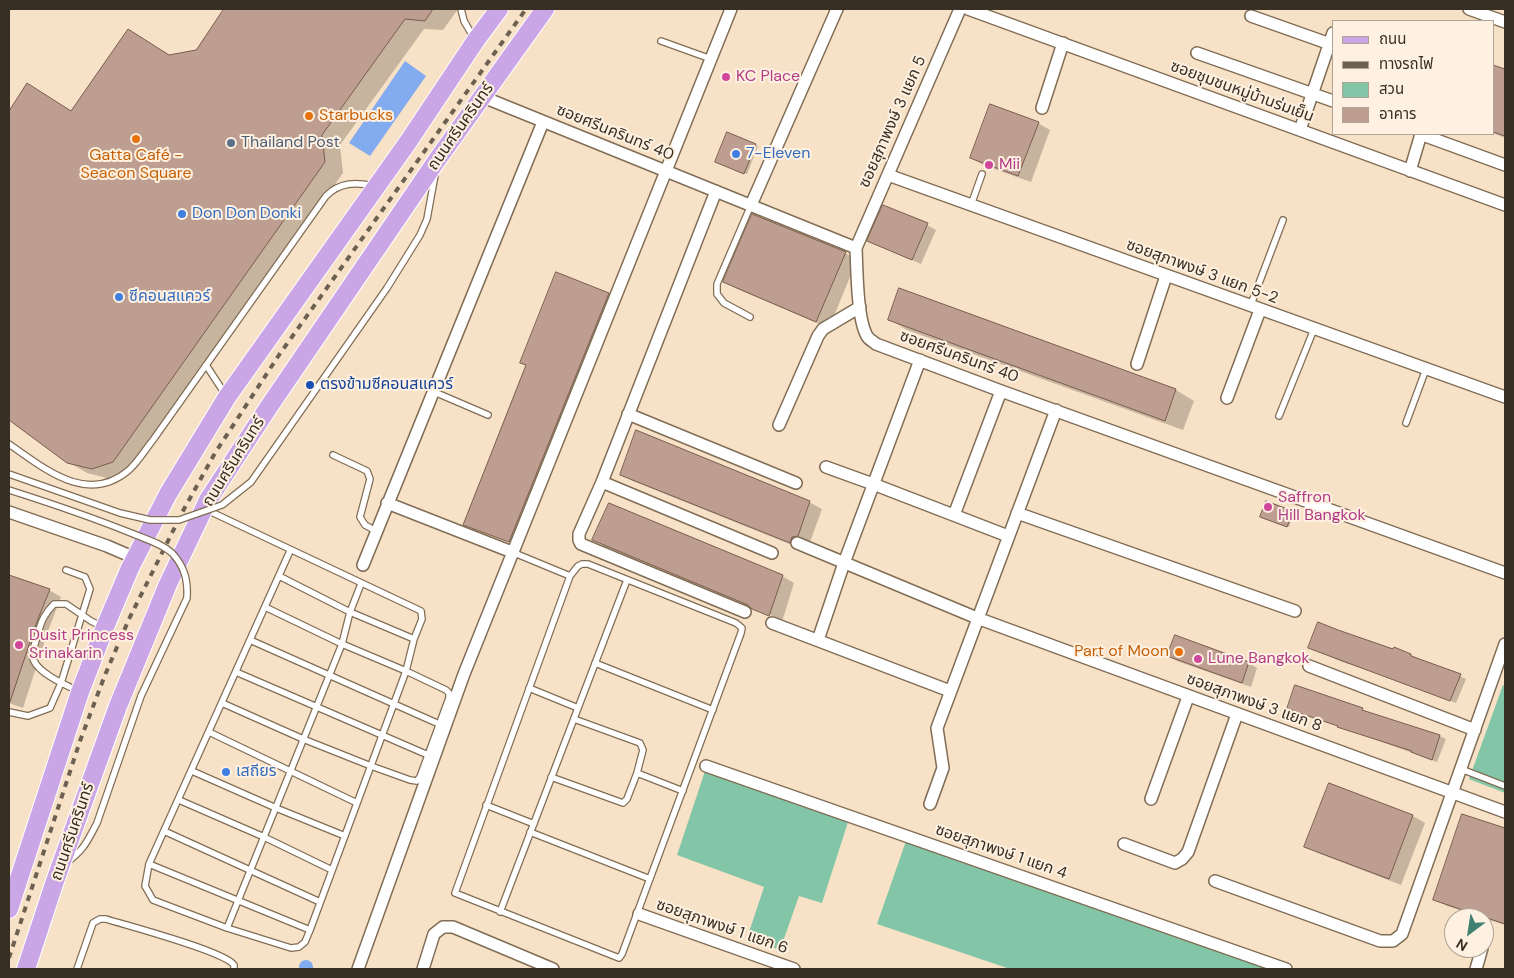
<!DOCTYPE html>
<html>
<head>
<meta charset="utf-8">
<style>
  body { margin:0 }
  #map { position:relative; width:1514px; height:978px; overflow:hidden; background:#f8e2c7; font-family:"DM Sans","Noto Sans Thai",sans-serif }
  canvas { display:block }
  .frame { position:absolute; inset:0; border:10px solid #372f24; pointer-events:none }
  .legend { position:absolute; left:1332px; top:20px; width:162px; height:115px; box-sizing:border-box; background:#fef1e1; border:1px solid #aea395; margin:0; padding:6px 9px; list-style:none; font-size:15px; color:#372f24 }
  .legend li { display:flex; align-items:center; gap:10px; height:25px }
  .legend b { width:25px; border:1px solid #aea395 }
  .north { position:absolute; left:1444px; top:908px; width:50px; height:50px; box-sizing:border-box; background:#fef1e1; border:1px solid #aea395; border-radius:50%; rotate:211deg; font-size:14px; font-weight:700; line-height:20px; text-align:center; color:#372f24 }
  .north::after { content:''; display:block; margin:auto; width:18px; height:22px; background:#3f8070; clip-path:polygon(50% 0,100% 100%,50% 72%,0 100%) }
</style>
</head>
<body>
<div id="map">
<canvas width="1514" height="978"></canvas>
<div class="frame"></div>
<ul class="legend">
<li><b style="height:6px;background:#cba6e6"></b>ถนน</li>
<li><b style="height:6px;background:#6c6051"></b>ทางรถไฟ</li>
<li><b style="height:14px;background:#82c6a7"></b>สวน</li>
<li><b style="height:14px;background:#be9e90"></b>อาคาร</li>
</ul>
<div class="north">N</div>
</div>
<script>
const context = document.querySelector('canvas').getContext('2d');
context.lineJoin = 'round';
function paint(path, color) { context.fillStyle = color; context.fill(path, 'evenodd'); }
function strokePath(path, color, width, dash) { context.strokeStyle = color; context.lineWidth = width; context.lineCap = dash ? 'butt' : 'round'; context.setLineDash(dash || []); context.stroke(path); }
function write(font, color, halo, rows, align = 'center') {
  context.font = font + ' "DM Sans","Noto Sans Thai",sans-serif'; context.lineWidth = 4; context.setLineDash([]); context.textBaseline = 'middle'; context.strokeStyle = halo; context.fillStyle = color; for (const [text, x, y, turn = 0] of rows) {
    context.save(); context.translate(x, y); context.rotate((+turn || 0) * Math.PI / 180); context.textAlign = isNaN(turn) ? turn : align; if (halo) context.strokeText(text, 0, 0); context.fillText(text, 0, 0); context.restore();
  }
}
paint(new Path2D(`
  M1503 685 1505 686V793L1469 779Z
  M705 771 848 822 822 903 799 896 780 950 747 938 764 887 677 855Z
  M906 841 1270 969H1010L877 924Z`), '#82c6a7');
paint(new Path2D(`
  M405 61 426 76 370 156 349 143Z`), '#82acef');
paint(new Path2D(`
  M226 9H458L443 30 424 29 340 145 343 173 131 472 111 479 87 473 68 462 9 419V113L28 85 72 112 128 30 170 56 197 51Z
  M1493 66 1505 71V138L1493 133Z
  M1038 123 1050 130 1031 182 983 165 971 158Z
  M755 145 758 146 747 174 719 163Z
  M927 225 936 230 921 264 869 241Z
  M845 253 857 260 829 328 737 289 725 282Z
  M900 290 1176 390 1194 401 1183 430 907 330 889 319Z
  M608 294 620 301 521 548 514 546 515 543 476 528V531L465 524 528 365Z
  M621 474 809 502 822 509 810 542 802 549 633 481Z
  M1292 512 1294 513 1289 527 1264 518Z
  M594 540 782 576 794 583 782 622 775 619V617L606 547Z
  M9 576 49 590 61 597 48 631 23 708 9 703Z
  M1310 648 1394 650 1411 655 1466 679 1456 703 1386 676 1342 662Z
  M1168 656 1249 663 1257 668 1251 687 1177 661Z
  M1288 708 1362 709 1368 713 1440 736 1446 739 1437 762Z
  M1330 784 1413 816 1425 823 1401 885 1318 853 1306 846Z
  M1462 815 1505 830V925L1447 906 1435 899Z`), '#0003');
strokePath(new Path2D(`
  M306 969V967`), '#82acef', 14);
const building = new Path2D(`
  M224 9H433L425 21 405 19 322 135 325 162 113 462 92 469 67 463 9 420V111L27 83 71 111 128 29 169 55 196 50Z
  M1493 65 1505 69V136L1493 132Z
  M990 104 1039 122 1018 176 970 158Z
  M727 132 756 144 744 174 715 162Z
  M883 205 928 223 912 260 867 241Z
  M752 214 846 252 816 322 723 282Z
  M556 272 609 293 509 542 463 525 526 365 520 363Z
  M899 288 1176 389 1165 421 888 320Z
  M636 430 810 501 798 536 792 537 790 543 620 475Z
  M1266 501 1293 511 1287 527 1260 517Z
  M609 503 783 575 769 616 752 609 748 605 592 540Z
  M9 575 50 589 36 624 10 702H9Z
  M1318 622 1338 630 1393 649 1394 647 1411 654V656L1461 674 1450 701 1308 648Z
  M1175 635 1249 662 1242 683 1167 656Z
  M1295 685 1363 708 1362 710 1440 735 1432 760 1411 752 1412 751 1337 727 1338 726 1287 709Z
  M1329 783 1413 815 1389 879 1304 847Z
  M1462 814 1505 828V924L1433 900Z`);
paint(building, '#be9e90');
strokePath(building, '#785c4e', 1);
const service = new Path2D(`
  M461 9 464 21 474 38
  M661 41 711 59
  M971 205 982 174
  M387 288 420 235 427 219 435 175
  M1250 307 1283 220
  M750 317 724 303 717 294V284L751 205
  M206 365 225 394
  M432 391 488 415
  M1279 416 1314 329
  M1406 423 1426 369
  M9 444C44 468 87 506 129 470 138 462 145 450 153 440L326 196C340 182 356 182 373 186
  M333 455 367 471 370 479 360 517 365 525 376 531
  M207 510 421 611 422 619 414 639 406 671 310 930 305 942 299 947 291 948 227 928 153 900 145 886 149 864 290 551
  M512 552 570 576
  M582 564H588L736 623 742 628 741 633 622 954 619 958 455 893 570 576 578 566Z
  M279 576 350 612 414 639
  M250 640 439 724
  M595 663 713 710
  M236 672 428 755
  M529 688 578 708
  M78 691C66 685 40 674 34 661 30 654 36 641 38 634 41 621 45 613 54 604H66L91 621 103 627
  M222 703 303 739 371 766 410 780 417 781 420 777 449 698V693L446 690 406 671 342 644 265 607
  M9 712 28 716 50 708 61 683 90 589 85 577 66 570
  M574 719 640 743 643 750 637 773 683 791
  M209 732 357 803
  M1461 769 1505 786
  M192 771 276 808 345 836
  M551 777 623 803 627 799 637 773
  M179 800 264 837 332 870
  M486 805 534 824
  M164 831 320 902
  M530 832 650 879
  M66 863C84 850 87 842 97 823L141 696
  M149 864 310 930
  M500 912 627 580
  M227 928 342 644 350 612 361 584
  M77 969 93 923 100 919H106C128 926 224 951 234 965V969`);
const minor = new Path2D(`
  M968 9 1505 205
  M1469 9 1505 22
  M1251 16 1333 45
  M1197 53 1333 101
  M483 97 856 248C857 270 857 319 867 336 869 340 873 341 876 344L1001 391 1505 573
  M1042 108 1063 43
  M1300 130 1333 33
  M1420 134 1505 165
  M1410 171 1421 134
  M888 175 1505 397
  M716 191 602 482 579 534V540L581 544 745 612
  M751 205 837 9
  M856 248 960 9
  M1137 364 1166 276
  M1227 398 1260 310
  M628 414 796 483
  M779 425 818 336 823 329 860 307
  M826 467 873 484 1008 536
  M602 482 772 553
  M387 503 512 552
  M9 512 107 546 135 558
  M1017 513 1295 611
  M954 515 1001 391
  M797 543 977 618 1505 812
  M363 565 543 122
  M772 623 950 691
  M818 640 844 563 920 360
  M1309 666 1475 730
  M706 766 1286 969
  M1151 799 1188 697
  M930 804 943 768 937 728 1056 410
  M1124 844 1175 863 1182 859 1188 852 1237 714
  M1215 881 1380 941H1393L1402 934 1505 644
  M639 914 794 969
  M1484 941 1486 936
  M358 969 464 674 731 9
  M423 969 434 934 443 927H453L553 969
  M1476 969 1482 948`);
const primary = new Path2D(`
  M9 909 80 692 105 627 130 568 168 494 227 397 408 142 476 40 499 9
  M26 969 55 881 118 706 168 584 208 500 268 408 437 160 545 9`);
strokePath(service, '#806d55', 8);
strokePath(minor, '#806d55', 14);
strokePath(primary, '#fff', 20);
strokePath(service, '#fff', 5.5);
strokePath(minor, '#fff', 11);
strokePath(primary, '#cba6e6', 18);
strokePath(new Path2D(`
  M9 958 80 741 105 675 129 619 184 509 215 453 279 355 526 9`), '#6c6051', 4, [6, 6]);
const serviceBridge = new Path2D(`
  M9 474 120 513 150 520H179L222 505 251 482 387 288
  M9 490C50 503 91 517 131 533 145 539 161 543 172 553 185 567 188 581 187 598L141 696`);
strokePath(serviceBridge, '#806d55', 8, []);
strokePath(serviceBridge, '#fff', 5.5);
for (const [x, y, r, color] of [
  [726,77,5,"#d1479c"],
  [309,116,5,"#e8710a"],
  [136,139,5,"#e8710a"],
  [231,143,5,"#5c6f8a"],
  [736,154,5,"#3f7fe0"],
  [989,165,5,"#d1479c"],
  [182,214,5,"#3f7fe0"],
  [119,297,5,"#3f7fe0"],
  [310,385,5,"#1a4fb4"],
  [1268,507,5,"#d1479c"],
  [19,645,5,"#d1479c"],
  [1179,652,5,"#e8710a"],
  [1198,659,5,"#d1479c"],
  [226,772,5,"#3f7fe0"]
]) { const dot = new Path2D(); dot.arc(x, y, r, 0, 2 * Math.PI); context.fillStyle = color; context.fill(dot); strokePath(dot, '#fef1e1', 2); }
write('16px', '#b23c85', '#fef1e1', [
  ["KC Place",736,77],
  ["Mii",999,165],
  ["Saffron",1278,498],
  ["Hill Bangkok",1278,516],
  ["Dusit Princess",29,636],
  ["Srinakarin",29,654],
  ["Lune Bangkok",1208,659]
], 'left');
write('16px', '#372f24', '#fef1e1', [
  ["ซอยชุมชนหมู่บ้านร่มเย็น",1242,92,20],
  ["ซอยสุภาพงษ์ 3 แยก 5",893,122,-66],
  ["ถนนศรีนครินทร์",461,127,-55],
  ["ซอยศรีนครินทร์ 40",615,133,22],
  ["ซอยสุภาพงษ์ 3 แยก 5-2",1202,272,20],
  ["ซอยศรีนครินทร์ 40",959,357,20],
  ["ถนนศรีนครินทร์",234,462,-58],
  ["ซอยสุภาพงษ์ 3 แยก 8",1254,703,20],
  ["ถนนศรีนครินทร์",73,832,-71],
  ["ซอยสุภาพงษ์ 1 แยก 4",1001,852,19],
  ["ซอยสุภาพงษ์ 1 แยก 6",722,927,19]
]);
write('16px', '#c56008', '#fef1e1', [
  ["Starbucks",319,116],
  ["Gatta Café -",136,156,"center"],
  ["Seacon Square",136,174,"center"],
  ["Part of Moon",1169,652,"right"]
], 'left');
write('16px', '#4e5e75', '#fef1e1', [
  ["Thailand Post",241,143]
], 'left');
write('16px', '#366cbe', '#fef1e1', [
  ["7-Eleven",746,154],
  ["Don Don Donki",192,214],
  ["ซีคอนสแควร์",129,297],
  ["เสถียร",236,772]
], 'left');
write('16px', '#164399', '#fef1e1', [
  ["ตรงข้ามซีคอนสแควร์",320,385]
], 'left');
</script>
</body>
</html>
